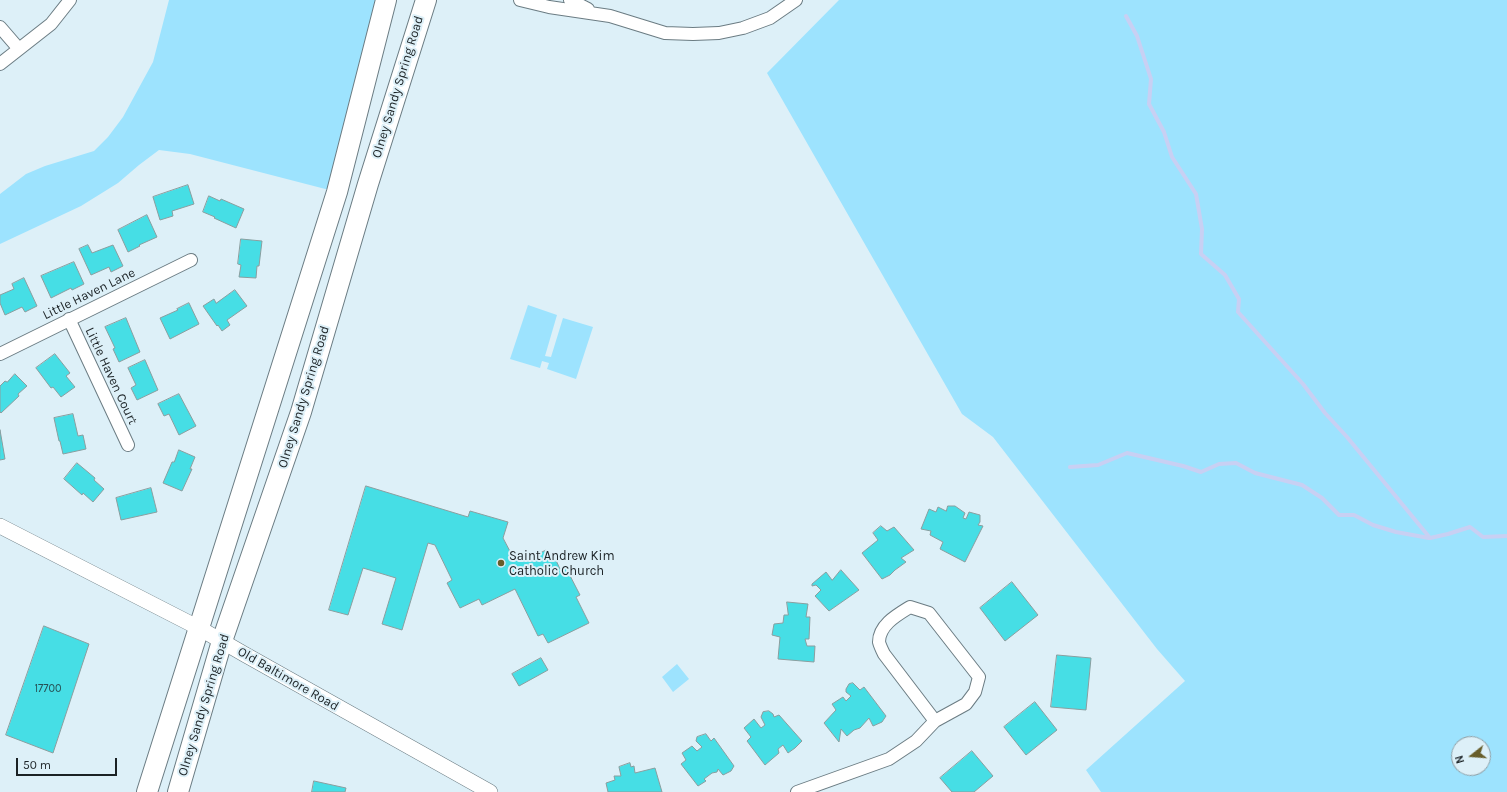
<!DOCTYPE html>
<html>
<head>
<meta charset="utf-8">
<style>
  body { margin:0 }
  #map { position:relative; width:1507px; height:792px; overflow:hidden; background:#ddf0f8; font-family:Karla,sans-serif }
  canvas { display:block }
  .north { position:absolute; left:1451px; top:736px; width:40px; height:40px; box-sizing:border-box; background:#ddf0f8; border:1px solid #8f9ea4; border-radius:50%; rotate:253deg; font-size:11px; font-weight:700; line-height:16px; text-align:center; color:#1b2225 }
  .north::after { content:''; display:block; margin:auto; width:14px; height:18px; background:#675d29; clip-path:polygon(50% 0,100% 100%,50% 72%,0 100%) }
  .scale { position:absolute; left:16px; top:758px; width:101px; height:18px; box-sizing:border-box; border:2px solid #1b2225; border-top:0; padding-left:5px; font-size:12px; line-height:14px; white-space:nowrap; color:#1b2225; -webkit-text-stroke:3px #ddf0f8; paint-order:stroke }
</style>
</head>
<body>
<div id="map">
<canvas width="1507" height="792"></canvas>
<div class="north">N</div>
<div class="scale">50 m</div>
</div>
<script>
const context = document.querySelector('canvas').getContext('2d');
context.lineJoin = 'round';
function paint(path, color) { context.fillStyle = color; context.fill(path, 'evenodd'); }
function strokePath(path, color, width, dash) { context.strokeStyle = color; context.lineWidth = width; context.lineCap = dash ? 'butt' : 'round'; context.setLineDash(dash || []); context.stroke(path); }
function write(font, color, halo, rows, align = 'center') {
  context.font = font + ' Karla,sans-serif'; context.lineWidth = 4; context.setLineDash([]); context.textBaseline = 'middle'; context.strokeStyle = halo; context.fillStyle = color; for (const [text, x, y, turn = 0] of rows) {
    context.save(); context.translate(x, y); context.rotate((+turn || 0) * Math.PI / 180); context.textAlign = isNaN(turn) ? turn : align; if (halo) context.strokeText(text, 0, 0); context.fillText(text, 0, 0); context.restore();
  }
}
paint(new Path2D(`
  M169 0H386L337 192 190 154 159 150 139 165 118 183 81 206 0 244V194L26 174 45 166 94 151 108 137 123 117 153 62Z
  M839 0H1507V792H1101L1086 770 1185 681 1157 649 993 437 962 414 767 73ZM1459 744H1483V768H1459Z
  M528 305 557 315 545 356 551 357 563 318 593 327 576 379 547 369 549 363 542 361 540 368 510 359Z
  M677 664 689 679 673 692 662 677Z`), '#9de3fe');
strokePath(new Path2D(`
  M1126 16 1137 36 1151 79 1149 104 1164 132 1172 157 1196 194 1202 229 1201 254 1225 275 1239 299 1238 312 1303 384 1325 413 1347 437 1430 538 1448 534 1470 527 1483 537 1507 536
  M1070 467 1098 465 1127 453 1183 466 1201 472 1219 464 1236 463 1255 473 1302 485 1322 498 1339 515H1354L1373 525 1396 532 1429 538`), '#c8d0f3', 4);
const building = new Path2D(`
  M188 185 194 204 172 211 173 216 160 220 153 197Z
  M209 196 220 201 221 199 244 209 236 228 214 218 215 217 203 212Z
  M147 215 157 237 139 245 140 246 128 252 118 230Z
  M241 239 262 241 259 266H257L256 278 239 277 241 265 238 264Z
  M88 245 92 253 113 245 123 266 111 272 109 267 91 275 79 249Z
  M74 262 84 284 72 290 71 288 51 298 41 276Z
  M24 278 37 306 25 312 22 307 5 315 0 303V295L14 289 12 284Z
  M235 290 247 306 227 320 230 325 222 331 218 325 217 326 203 306 214 299 216 303Z
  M189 303 199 324 170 339 160 318 178 310 177 309Z
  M126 318 140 352 119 362 113 349 115 348 105 327Z
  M55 354 70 373 66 376 75 387 61 397 53 387 51 388 36 368Z
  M145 360 158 390 137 400 131 388 136 385 128 368Z
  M15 374 27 386 18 394 19 396 1 413 0 412V386L5 381 7 382Z
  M179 394 196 426 179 435 169 414 164 416 158 404Z
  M73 414 78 436 83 435 86 449 63 454 60 441H59L54 418Z
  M0 430 5 459 0 460Z
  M179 450 195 457 190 469H192L182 491 163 483 172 462H174Z
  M77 463 95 478 94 480 104 489 93 502 83 493 82 495 64 479Z
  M366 486 468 517 470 511 508 522 503 538 513 557 524 561 546 550 550 558 554 556 560 569 565 566 580 595 576 597 589 623 548 643 543 634 538 636 515 589 482 605 479 599 460 608 447 583 452 580 435 545 428 543 402 630 382 624 396 578 363 568 348 615 329 610Z
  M151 488 157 512 121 520 116 498Z
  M948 506H955L965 513 963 518 966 519 969 512 980 515V522L978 525 983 526 965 562 940 549 943 542 930 535 931 531 921 529 929 509 936 512 938 507 946 511Z
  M881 526 887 531 894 527 914 550 901 558 906 562 895 570 890 575 882 579 862 553 878 540 873 533Z
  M841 570 859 590 829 611 815 596 821 590 816 585 812 586V584L826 572 832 580Z
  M1012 582 1038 615 1005 641 980 608Z
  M787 602 808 604 806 617H810L809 639H805L807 646H815L814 662 778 659 780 637 772 635 774 624 783 623 784 615H788Z
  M44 626 89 644 53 753 6 735Z
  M1057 655 1091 658 1086 710 1051 707Z
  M541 658 548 670 519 686 512 674Z
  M853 683 860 690 864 687 886 716 882 722 873 726 869 718 860 728 854 730 847 736 841 729 839 742 824 723 836 710 832 704 843 697 846 701 851 696 846 692V689L849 684Z
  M1035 702 1057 730 1026 755 1004 727Z
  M769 711 773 714 774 717 779 715 802 741 795 748 788 753 783 745 778 749 779 753 765 765 747 741 751 737 744 728 754 719 761 728 765 725 761 717 763 712Z
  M706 734 711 741 714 738 734 766 731 771 723 775 718 769 717 772 712 773 704 779 706 781 698 786 681 764 686 760 682 753 692 746 697 751 702 747 696 741 697 737Z
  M972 751 993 776 974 792H952L940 778Z
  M630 763 631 767 634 766 635 773 655 768 662 792H608L606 783 615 780 614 776H621L619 767Z
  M314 781 346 788 345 792H312Z`);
paint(building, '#46dee5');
strokePath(building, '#8a9e9f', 1);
const minor = new Path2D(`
  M520 0 549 7 610 16 665 33 693 34 719 33 743 28 770 18 796 0
  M570 0 588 9
  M0 27 19 49
  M0 64 51 24 70 0
  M69 319 128 445
  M0 354 191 260
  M797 792 889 759 916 741 935 721 966 704 975 692 979 677 929 613 910 607C897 615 879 625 879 642 880 646 882 650 884 654L935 721`);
const tertiary = new Path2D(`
  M0 526 199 628 244 654 490 792`);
const primary = new Path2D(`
  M147 792 337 192 386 0
  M178 792 222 641 301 412 368 184 426 0`);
strokePath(minor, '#6b7c83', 14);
strokePath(tertiary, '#6b7c83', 16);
strokePath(primary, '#6b7c83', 22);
strokePath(minor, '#fff', 12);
strokePath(tertiary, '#fff', 15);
strokePath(primary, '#fff', 20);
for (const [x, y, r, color] of [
  [501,563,4,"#675d29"]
]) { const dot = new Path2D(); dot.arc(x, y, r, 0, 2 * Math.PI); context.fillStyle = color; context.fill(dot); strokePath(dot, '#ddf0f8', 1.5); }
write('11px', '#265155', null, [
  ["17700",48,689]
]);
write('13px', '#1b2225', '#ddf0f8', [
  ["Olney Sandy Spring Road",398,87,-73],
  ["Little Haven Lane",89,294,-26],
  ["Little Haven Court",111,376,65],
  ["Olney Sandy Spring Road",304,397,-73],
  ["Old Baltimore Road",288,679,30],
  ["Olney Sandy Spring Road",204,705,-73]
]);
write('13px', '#1b2225', '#ddf0f8', [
  ["Saint Andrew Kim",509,556],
  ["Catholic Church",509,571]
], 'left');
</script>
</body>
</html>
